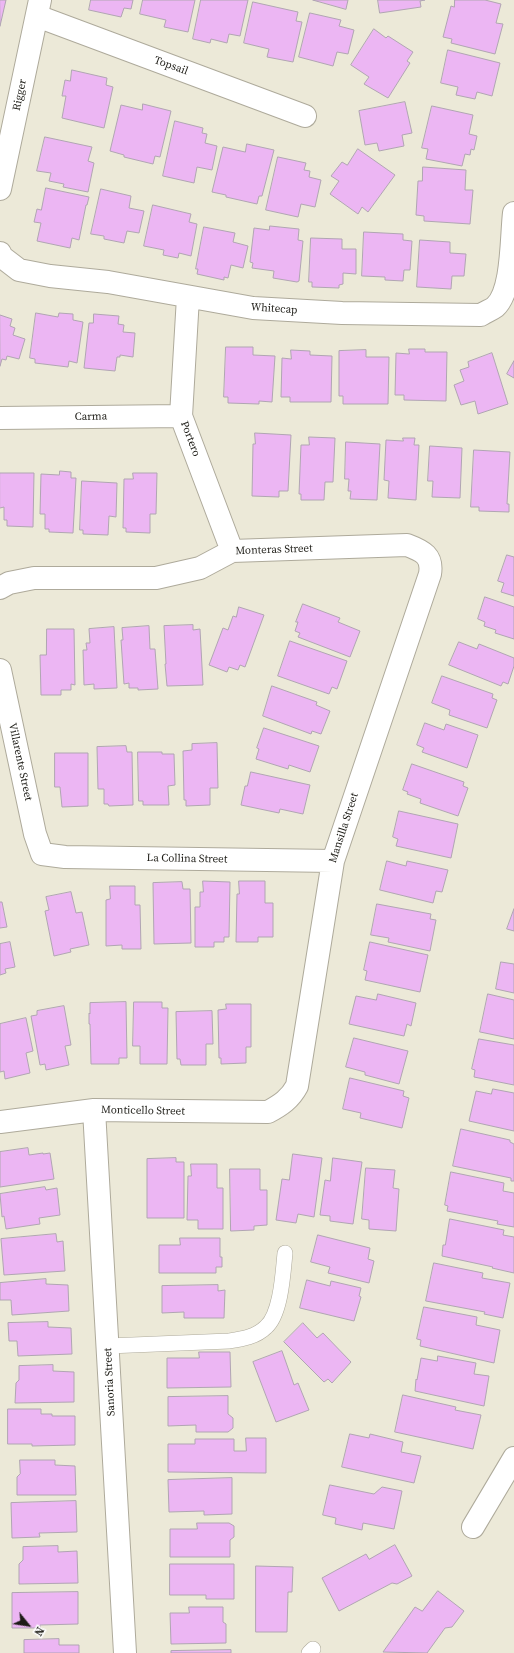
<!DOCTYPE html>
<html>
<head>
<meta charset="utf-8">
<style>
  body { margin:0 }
  #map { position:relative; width:514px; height:1653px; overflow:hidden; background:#ece9d8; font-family:"Source Serif 4",serif }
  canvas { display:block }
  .north { position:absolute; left:8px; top:1605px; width:40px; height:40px; -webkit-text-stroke:3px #fff; paint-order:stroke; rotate:120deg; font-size:11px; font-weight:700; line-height:16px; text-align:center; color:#1d1c16 }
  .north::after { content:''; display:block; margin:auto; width:14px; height:18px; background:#1d1c16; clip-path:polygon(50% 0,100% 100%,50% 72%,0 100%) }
</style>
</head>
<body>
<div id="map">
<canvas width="514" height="1653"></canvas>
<div class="north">N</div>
</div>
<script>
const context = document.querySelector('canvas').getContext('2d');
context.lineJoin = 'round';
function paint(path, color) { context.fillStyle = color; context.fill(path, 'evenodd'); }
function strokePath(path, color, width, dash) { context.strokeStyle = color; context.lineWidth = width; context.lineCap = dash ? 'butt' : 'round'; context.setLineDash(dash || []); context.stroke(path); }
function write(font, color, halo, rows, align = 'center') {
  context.font = font + ' "Source Serif 4",serif'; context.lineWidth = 4; context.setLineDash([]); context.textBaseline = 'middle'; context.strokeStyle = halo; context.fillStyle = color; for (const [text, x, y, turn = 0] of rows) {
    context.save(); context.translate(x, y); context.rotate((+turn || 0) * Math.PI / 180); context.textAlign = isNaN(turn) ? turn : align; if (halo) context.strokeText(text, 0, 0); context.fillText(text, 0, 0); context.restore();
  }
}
const building = new Path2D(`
  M0 0H6L0 26Z
  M91 0H133L131 9 124 8 121 17 89 10Z
  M143 0H195L188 32 164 27 166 20 140 14Z
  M201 0H248L240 36 229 34 227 43 211 39 210 43 193 39Z
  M313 0H348L346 9Z
  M378 0H425L420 1 421 7 380 13Z
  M455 0H485L501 4 496 23 503 24 495 54 451 43 452 39 443 37 451 6 454 7Z
  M253 2 298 12 296 21 302 22 293 62 267 57 269 49 244 43Z
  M310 13 341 20 339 26 354 30 348 54 337 52 333 66 299 57Z
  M374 29 386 38 388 36 413 52 407 61 410 63 388 98 364 84 369 77 351 65Z
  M448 50 500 63 492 96 477 92 475 99 456 95 458 87 441 83Z
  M72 70 107 78 106 85 113 87 104 128 62 118 66 96H62L65 80 70 81Z
  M405 102 412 133 402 135 404 146 379 151 377 143 365 145 359 111Z
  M143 104 171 111 160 157 155 156 153 164 124 157V155L110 151 121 105 142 110Z
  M432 106 473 115 469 134 477 136 474 150 471 149 470 155 465 154 462 166 426 159 428 149 422 148Z
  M175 121 203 128 202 133 207 134 205 143 217 146 212 170 197 167 194 183 163 176Z
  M45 137 92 147 88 161 94 163 88 192 63 187 64 184 49 181 51 173 37 171Z
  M247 144 274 150 262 196H259L257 204 226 197V195L212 192 223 147 245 152Z
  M358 149 395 175 368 212 362 207 358 214 330 194 339 181 331 176 342 162 347 165Z
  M278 157 306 163 304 170 310 171 309 177 321 180 315 207 301 204 298 217 266 210Z
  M423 167 466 170 465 190H473L470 224 424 221V216L416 215 418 181H422Z
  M46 188 89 197 87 205H86L79 240 72 238 70 248 37 241 41 223 34 222 37 209 41 210Z
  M101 189 131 196 129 208 144 211 139 233 127 231 124 243 104 239V236L91 234Z
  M153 205 191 214 189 222 197 224 191 256 179 253 178 258 163 255 164 250 144 246Z
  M270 226 299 229 298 240 303 241 299 281 297 282 273 278 274 271 252 268 253 263 250 262 254 228 269 230Z
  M204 227 235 233 233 242 248 246 243 268 231 265 228 278 224 277V280L197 274 198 269H196Z
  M364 232 403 234V240L412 241 410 270H404L403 281 385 280V277L362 276Z
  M311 238 342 239V249H356V274L343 273V284L339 285V288L312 287V282H309Z
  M420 240 450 242V253L466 254 464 276H452L451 289 417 287Z
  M36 313 58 317 59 313 73 314V320L83 322 77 363 69 361 68 367 35 363V359L30 358Z
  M94 314 119 316 118 324 124 325 123 332 135 333 133 357 120 355V357H117L115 371 84 368 89 323H93Z
  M0 315 12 319 10 326 15 328 13 335 25 339 19 359 7 356 6 360 2 359 0 366Z
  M226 347H253V355L275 356 272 402 259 401V404L228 403V397H224Z
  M409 349H425V352H447L446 401 404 400V395H395L396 353 409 354Z
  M291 350 310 351V355L332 356 331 402H290V397H281L282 358 291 359Z
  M366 350V357H389L388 404H343V396H339V351Z
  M492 353 508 404 478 414 475 401 461 405 454 385 464 381 460 370 469 367 468 362Z
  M514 361V378L507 374Z
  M255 433 291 435 288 491H279V497L252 496 253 444H255Z
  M309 437 335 438 333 482H325L324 500H301V494H299L301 445H309Z
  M403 438H415L414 445H419L416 500 388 498 389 481 384 480 386 440 403 441Z
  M346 442 380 444 377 500 350 499 351 491H348L349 479H345Z
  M430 446 462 448 460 498 432 497 433 481H428Z
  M474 450 510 452 507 504H509V512L479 511V507H471Z
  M60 471 71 472V478H76L73 533 49 532V529H45V514H40L41 474 59 475Z
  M0 473H34L33 527 7 526V520H4V507L0 508Z
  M133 473H157L156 514H150V533L126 532V528H123L124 479H133Z
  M82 481 117 483 116 517 109 516 108 535 83 534V530H80Z
  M507 555 514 557V596L501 592 504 583 498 581Z
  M485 597 514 607V639L495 633 496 630 484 626 485 622 478 619Z
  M303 604 340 618 338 622 360 631 350 657 298 637 300 633 295 631 298 622H296Z
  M239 607 264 615 245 667 240 665 238 670 229 667 227 672 209 665 223 628 228 630 233 616 236 617Z
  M193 625V630L200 629 203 685 167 686 165 664H166L164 626Z
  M149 626 150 649H155L158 689 138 690V688H129V683L124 684 121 640H123L122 628Z
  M114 627 117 688 94 689V684L84 685 83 650H87L86 643H90L89 629Z
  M47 629H74L75 685 71 684V690H61V695H41L40 655H46Z
  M290 641 347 661 337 689 332 687 329 694 278 676Z
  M459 642 477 649 479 644 514 658V666L508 684 503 682 501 686 449 665Z
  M442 676 493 694 492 698 497 700 487 728 449 715 450 710 432 703Z
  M272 686 317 702 316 705 330 711 321 734 312 731 311 734 263 716Z
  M425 723 444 730 446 724 478 735 467 768 422 752 424 748 417 745Z
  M264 728 319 746 310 772 289 765 288 769 256 759 259 749 257 748Z
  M217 743 218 788H210V805L186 806V800H184L183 751 192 750V744Z
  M126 746 127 752H132L133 805 109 806 108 804H104V789H98L97 747Z
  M138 752H162V754H174L175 785 168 786 169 805H143V801H139Z
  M55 753H88V806L62 807 60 787H55Z
  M412 764 464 782 463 786 468 788 458 816 420 803 421 799 407 794 408 792 403 790Z
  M251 772 310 785 303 814 280 809 279 813 241 805 245 786H247Z
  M399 811 458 824 451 858 396 846 398 839 393 837Z
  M387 861 406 866 407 861 448 870 442 892 436 891 433 903 380 890Z
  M203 881 230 882 229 937H224V942H214V947H195V907H200V892H203Z
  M239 881H265V903H273V937H258V942H236L237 894H239Z
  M182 882 183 889H190L191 943 154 944 153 883Z
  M110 886H135V905H140L141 949H122V945L106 946V900L110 899Z
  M71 892 76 913 82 912 89 945 70 949 71 952 54 956 45 911 49 910 46 897Z
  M0 902H2L7 927 0 928Z
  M377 904 431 914 430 919 436 920 430 951 388 942 389 938 371 935Z
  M514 909V931L507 929Z
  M10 942 15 967 5 969 6 973 0 975V944Z
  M370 942 428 955 420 992 365 980 367 971 364 970Z
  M501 962 514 964V993L496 989Z
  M378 994 416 1003 411 1026 407 1024 404 1036 349 1024 356 996 376 1000Z
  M488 994 514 1000V1039L480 1032Z
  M126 1002 127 1058H119V1064H91L90 1024H89V1013L90 1014V1003Z
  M134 1002H162V1008H168L167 1064H140V1046H133Z
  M226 1004H251V1047H246V1063L221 1064V1058H219L218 1010 226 1009Z
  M64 1006 71 1045 65 1046 69 1065 46 1070 45 1064 40 1065 31 1016 37 1015V1011Z
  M212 1011 213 1044H206V1065H181L180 1059H177L176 1012Z
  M26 1018 33 1051 26 1053 30 1073 5 1079 4 1071 0 1072V1024Z
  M354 1038 408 1051 399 1084 365 1075V1072L346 1067Z
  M479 1039 514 1045V1085L474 1077 475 1070 472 1069Z
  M350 1078 404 1091 403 1096 409 1098 402 1128 360 1118 361 1113 343 1109Z
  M493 1089 514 1093V1131L469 1121 476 1091 491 1094Z
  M461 1129 510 1140V1142L514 1144V1181H511V1178L453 1166Z
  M28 1148 29 1155 43 1153V1154L50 1153 54 1179 0 1187V1152Z
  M293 1154 322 1158 314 1217 298 1214 296 1223 276 1220 282 1179 289 1180Z
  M176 1158V1162H184V1218H147V1159Z
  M333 1158 362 1162 353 1224 330 1221V1216L320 1215 325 1180 330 1181Z
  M191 1164H217V1188H223V1229H198V1220H187L188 1176H191Z
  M366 1168 395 1170 393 1188 399 1189 396 1231 369 1229V1220L362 1219Z
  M230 1169H260V1190H267V1225L254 1226V1230L231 1231Z
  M451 1172 504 1183 503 1191 514 1193V1227L497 1224 498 1221 447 1211 448 1206 445 1205Z
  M45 1187 46 1190 57 1188 60 1215 39 1218 40 1224 6 1229 4 1216 2 1217 0 1194Z
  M450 1219 504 1230 503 1235 514 1237V1273L492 1268 493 1267 442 1256 443 1245H445Z
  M56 1234 57 1242 63 1241 65 1271 4 1275 1 1239Z
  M318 1235 370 1248 368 1259 374 1261 369 1283 328 1273 330 1267 311 1262Z
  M180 1238H220V1257H222V1267H216V1273H159V1245H180Z
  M434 1263 483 1273 482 1278 510 1283 503 1318 484 1314 485 1312 426 1301Z
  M46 1279V1284L68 1285 69 1311 12 1315 11 1300H0V1283Z
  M307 1280 330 1286 331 1281 361 1288 359 1296 361 1297 354 1321 300 1308Z
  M218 1285V1291L225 1290 224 1318H184V1312L162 1313V1286Z
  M424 1307 477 1317 476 1325 500 1330 494 1363 420 1346 421 1340 417 1339Z
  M48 1322V1327L71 1328 72 1354 18 1356 17 1341H9L8 1323Z
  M303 1323 317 1338 323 1333 351 1362 332 1383 328 1379 324 1382 284 1342Z
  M282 1351 294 1385 298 1383 309 1410 276 1422 253 1362Z
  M199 1352H230L231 1387 167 1388V1358H199Z
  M438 1356 476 1363 474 1374 489 1376 484 1406 415 1391 416 1379 417 1380 421 1358 437 1361Z
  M53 1365V1371L74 1372V1402L15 1403 16 1383 19 1380V1366Z
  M403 1395 456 1407 455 1410 481 1415 473 1449 395 1432Z
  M228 1396V1414L233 1418V1428L228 1432H196V1425L168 1426V1397Z
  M8 1409H41V1414H52V1416H75V1445L32 1446V1444H8Z
  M350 1434 369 1438 370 1434 403 1442 401 1452 421 1456 414 1483 342 1467Z
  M246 1438H266V1473L168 1472V1444H195V1439H234V1451H246Z
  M20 1460H55V1465L75 1466 76 1495H17V1477L20 1474Z
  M232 1478V1514L204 1515V1511L169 1512 168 1480Z
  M330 1485 374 1494 382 1487 402 1491 394 1529 363 1523 362 1530 335 1524 336 1518 323 1515Z
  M76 1501 77 1532 39 1533 40 1537 12 1538 11 1503Z
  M197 1523H229L234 1526V1537L230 1540V1557H170V1529H197Z
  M395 1545 412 1576 397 1584 392 1583 339 1611 322 1578 366 1554 369 1559Z
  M58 1546V1552L77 1551 78 1583 19 1584V1564L23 1560V1547Z
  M170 1564H234V1599H206V1595H170Z
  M256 1566 293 1567 292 1592H288L287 1632H256Z
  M438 1591 464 1611 452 1627 445 1628 427 1653 383 1652 415 1607 422 1611Z
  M78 1592V1624L40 1625V1628H12V1593Z
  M189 1607H223V1622L226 1624V1643L171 1644 170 1613H189Z
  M59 1639V1645H79V1653H24V1640Z
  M231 1650V1653H171V1651Z`);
paint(building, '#ecb6f3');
strokePath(building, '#b0a5b2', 1);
const service = new Path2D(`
  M108 1346 229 1341C242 1339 256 1337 266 1327 281 1314 283 1273 285 1253
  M309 1653 313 1649`);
const minor = new Path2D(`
  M37 16 305 116
  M0 189 40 0
  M0 253 2 257 19 270 50 276 108 282 253 308 342 313 481 315C485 312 491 310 495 307 513 291 511 238 514 213
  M188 297 181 416 232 551
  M0 418 181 416
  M0 588 9 583 34 578H156L200 568 232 551 407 545C423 551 433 556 430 574L333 861 297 1086C290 1099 281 1105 268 1112L94 1110 0 1122
  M0 670 35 834 42 854 65 857 333 861
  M94 1110 125 1653
  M473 1527 514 1458`);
strokePath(service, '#aeaa9b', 16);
strokePath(minor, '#aeaa9b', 24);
strokePath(service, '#fff', 15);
strokePath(minor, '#fff', 22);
write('11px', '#1d1c16', '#fff', [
  ["Topsail",171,66,20],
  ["Rigger",20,95,-78],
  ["Whitecap",274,309,4],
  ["Carma",91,417,-1],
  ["Portero",190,439,69],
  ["Monteras Street",274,550,-2],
  ["Villarente Street",20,762,78],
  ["Mansilla Street",344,828,-72],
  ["La Collina Street",187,859,1],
  ["Monticello Street",143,1111,1],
  ["Sanoria Street",110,1382,-93]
]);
</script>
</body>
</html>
